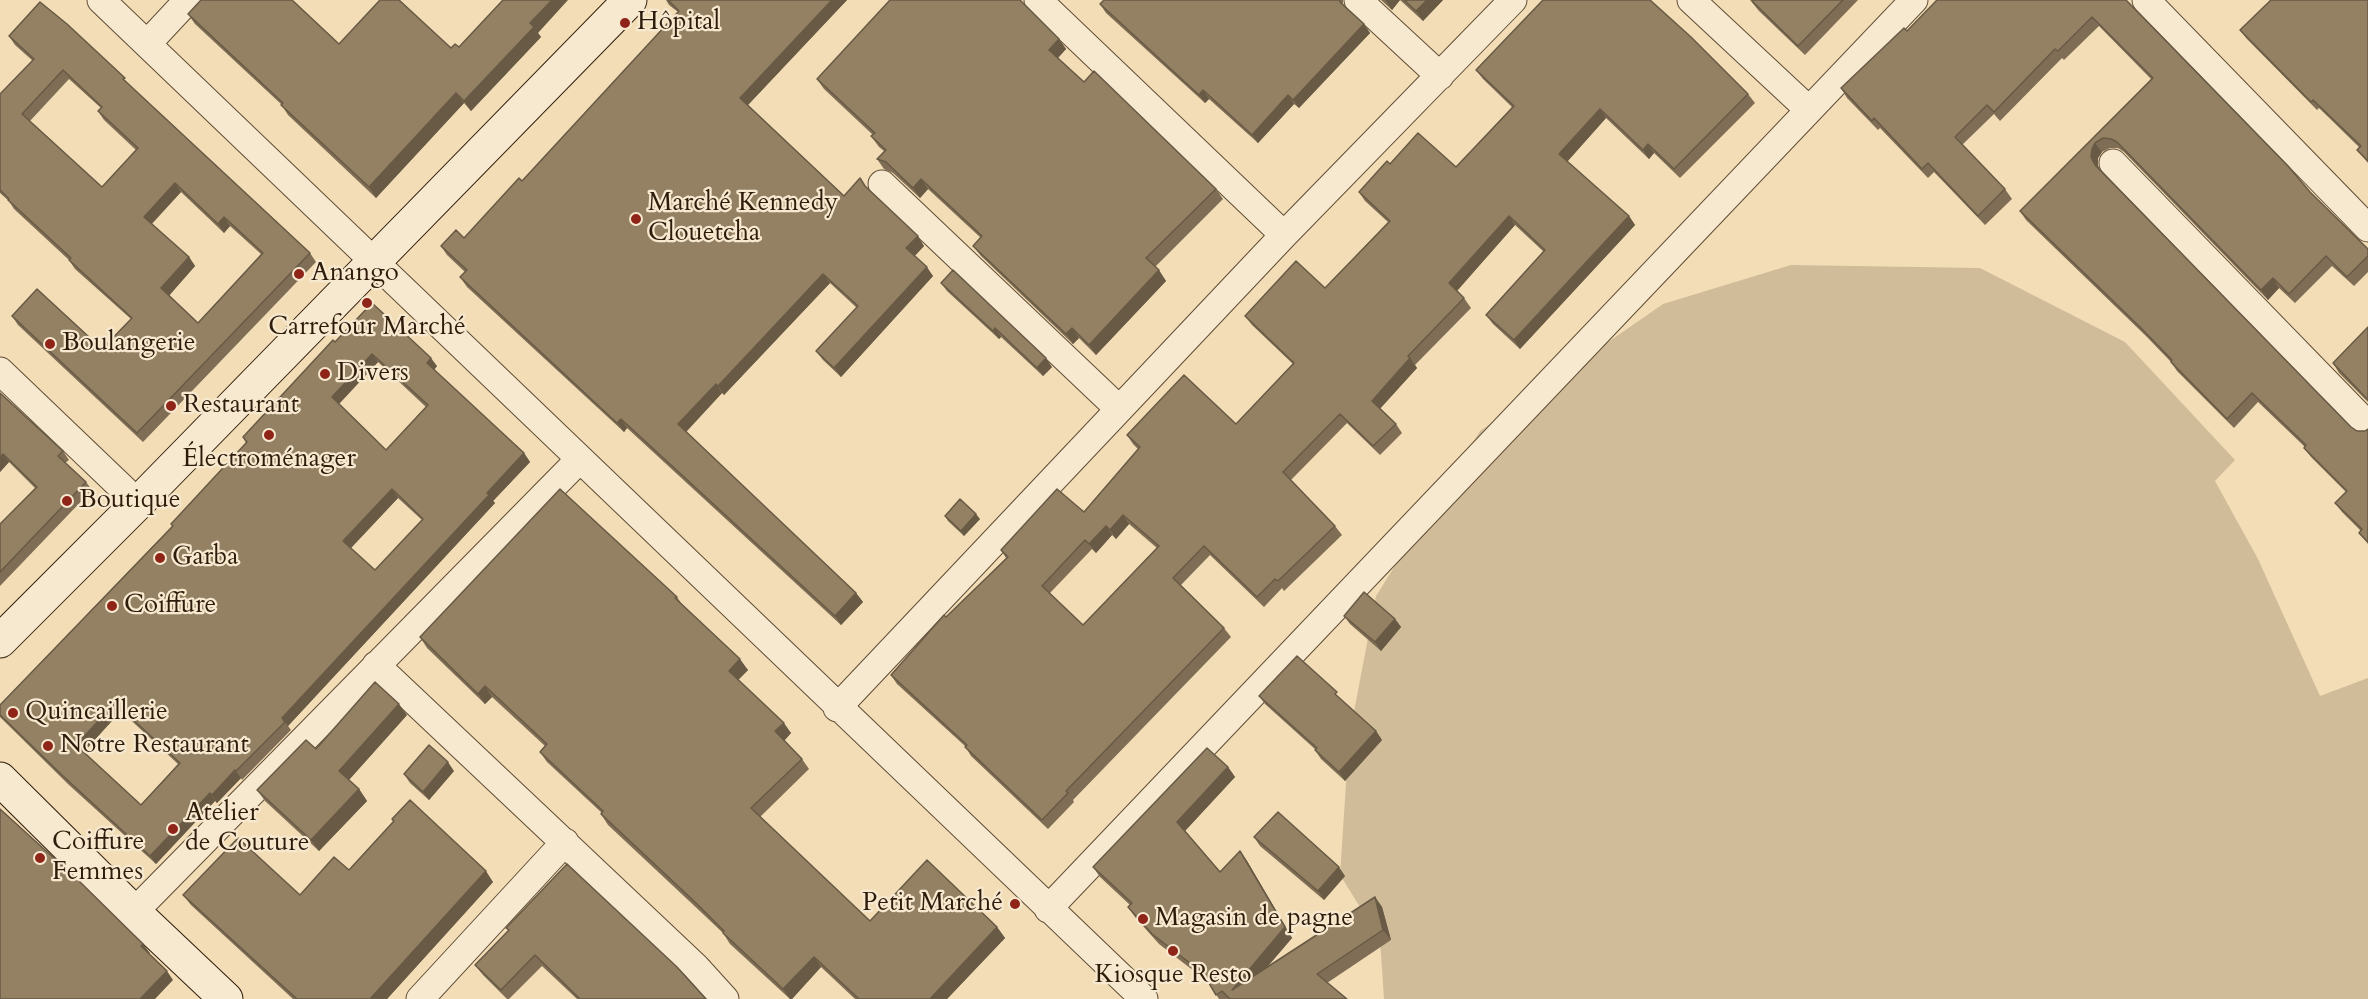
<!DOCTYPE html>
<html>
<head>
<meta charset="utf-8">
<style>
  body { margin:0 }
  canvas { display:block; background:#f2ddb6 }
</style>
</head>
<body>
<canvas width="2368" height="999"></canvas>
<script>
const context = document.querySelector('canvas').getContext('2d');
context.lineJoin = 'round';
function paint(path, color) { context.fillStyle = color; context.fill(path, 'evenodd'); }
function strokePath(path, color, width, dash) { context.strokeStyle = color; context.lineWidth = width; context.lineCap = dash ? 'butt' : 'round'; context.setLineDash(dash || []); context.stroke(path); }
function write(font, color, halo, rows, align = 'center') {
  context.font = font + ' Cardo,serif'; context.lineWidth = 4.5; context.setLineDash([]); context.textBaseline = 'middle'; context.strokeStyle = halo; context.fillStyle = color; for (const [text, x, y, turn = 0] of rows) {
    context.save(); context.translate(x, y); context.rotate((+turn || 0) * Math.PI / 180); context.textAlign = isNaN(turn) ? turn : align; if (halo) context.strokeText(text, 0, 0); context.fillText(text, 0, 0); context.restore();
  }
}
paint(new Path2D(`
  M1791 265 1980 268 2125 342 2235 460 2215 481 2258 559 2320 696 2368 678V999H1384L1380 939 1340 875 1349 738 1376 596 1480 431 1663 304Z`), '#d1bc99');
const street = new Path2D(`
  M101 0 1144 999
  M1038 0 1284 235
  M1358 0 1440 76
  M1691 0 1809 110
  M2146 0 2368 228
  M147 44 188 0
  M2113 163 2368 425
  M882 184 1119 409
  M0 371 138 503
  M376 665 696 967 725 999
  M837 708 1284 235 1513 0
  M1048 909 1914 0
  M134 912 579 460
  M420 999 565 842`);
const secondary = new Path2D(`
  M0 641 138 503 630 0
  M0 779 134 912 226 999`);
strokePath(street, '#604c35', 29);
strokePath(secondary, '#2f1b0a', 35);
strokePath(street, '#f7e9d0', 27);
strokePath(secondary, '#f7e9d0', 33);
paint(new Path2D(`
  M666 0H847L748 105 844 196 868 189 924 246 914 256 933 276 841 377 823 360 816 351 857 308 830 283 724 395 722 393 686 432 856 593 863 602 841 625 627 428 624 432 467 287 460 277 465 272 447 255 441 246 464 238 522 181 678 12 669 5Z
  M1103 0H1343V4L1364 24 1370 33 1299 108 1294 104 1258 143 1209 99 1205 103 1106 13 1100 4 1104 1Z
  M1381 0H1443L1423 21 1400 0 1392 10Z
  M1750 0H1858L1805 55 1759 11Z
  M2126 0 2310 192 2368 249V272L2354 286 2332 266 2295 303 2279 288 2268 300 2124 152 2118 148H2110L2102 152 2098 158V166L2099 168 2351 427 2357 431H2365L2368 429V544L2359 533 2361 531 2342 512 2335 503 2346 492 2311 457 2304 448 2305 447 2258 402 2234 428 2177 371 2171 362 2147 337 2026 220 2020 211 2151 79 2099 26 2064 60 2062 58 2000 121 1994 114 1962 145 2005 189 2012 199 1985 225 1934 172 1928 178 1880 128 1878 130 1847 98 1841 88 1907 31Z
  M2368 0V163L2357 150 2359 147 2319 108 2317 110 2246 38 2240 30Z
  M188 14 339 44 451 48 538 33 541 37 471 111 464 103 376 198 288 115 281 104 195 24Z
  M9 36 131 87 310 253 316 262 143 442 18 325 12 316 102 349 131 319 75 269 69 260 14 209 9 201 0 193V94L33 61 15 45ZM69 79 101 108 98 111 104 120 136 150 102 187 30 121ZM181 192 224 233 230 226 261 254 198 323 169 295 195 266 189 257 152 224Z
  M1059 39 1066 49 1058 58 1084 82 1216 189 1223 199 1155 267 1166 281 1096 355 1079 338 1073 344 981 256 973 246 981 238 928 189 920 198 893 173 884 169 877 159 884 151 879 147 871 136 873 135 824 89 817 79Z
  M1476 70 1748 94 1755 103 1680 178 1654 153 1649 159 1606 118 1567 162 1629 216 1635 225 1520 349 1493 324 1486 315 1544 252 1515 225 1457 291 1464 298 1471 308 1415 365 1417 368 1380 408 1396 424 1402 433 1380 455 1347 423 1291 480 1335 526 1342 535 1284 591 1282 588 1264 607 1210 555 1181 585 1224 628 1231 637 1073 800 1074 802 1048 829 971 756 965 746 897 684 891 675 946 617 1006 558 1001 550 1084 512 1138 449 1133 444 1127 435 1236 424 1293 364 1252 325 1245 316 1325 288 1388 222 1365 201 1359 192 1390 164 1456 167 1512 107 1483 79ZM1129 524 1157 548 1083 625 1050 593 1092 549 1096 553 1112 535 1116 539Z
  M941 283 1052 367 1043 376 1001 337 999 339 947 291Z
  M2368 327V402L2339 373 2333 363Z
  M335 342 437 366 434 370 524 453 530 462 493 501 495 503 288 726 291 730 242 780 241 778 217 803 215 801 156 864 69 785 1 718 0 717V705L172 526 246 443 243 437ZM378 362 426 407 386 450 339 404ZM398 498 422 520 375 570 351 548ZM121 711 178 764 141 805 83 752Z
  M0 393 63 451 69 460 65 463 86 482 92 490 0 586V524L35 488 9 462 0 472Z
  M945 516 980 519 964 536 948 521Z
  M677 597 683 606 748 670 738 680 791 733 784 741 802 759 809 769 760 817 870 921 997 927 1005 938 947 999H855L821 967 792 999H790L730 944 723 933 703 914 608 825 601 814 602 813 547 762 540 752 545 746 492 697 485 704 427 648 420 637Z
  M1344 616 1395 619 1401 627 1381 651 1350 624Z
  M1259 696 1343 701 1376 731 1382 740 1345 781 1321 759 1315 750H1316L1265 704Z
  M407 715 349 780 359 789 367 801 319 851 265 801 257 790 316 749Z
  M1228 767 1235 777 1185 831 1220 872 1240 851 1247 861 1292 938 1267 967 1375 897 1382 907 1391 940 1327 983 1347 999H1219L1208 982 1159 944 1135 917 1128 907 1130 905 1100 877 1093 867Z
  M454 771 429 800 410 783 404 774Z
  M392 819 493 882 387 999H293L191 905 183 895H300L349 870 393 822Z
  M1254 837 1345 876 1324 900 1260 846Z
  M506 928 706 999H577L542 966 509 999H507L483 975 475 965 509 931Z`), '#7f6e55');
paint(new Path2D(`
  M552 0H568L538 33 541 37 471 111 464 101 530 23Z
  M832 0H847L746 107 740 98Z
  M1385 0H1400L1392 10Z
  M1427 0H1443L1423 21 1416 11Z
  M1364 24 1370 33 1299 108 1293 100Z
  M1059 39 1066 49 1056 60 1049 50Z
  M1203 90 1209 99 1205 103 1199 95Z
  M456 93 464 103 376 198 369 187Z
  M1288 95 1294 104 1258 143 1252 135Z
  M1600 109 1606 118 1565 164 1559 154Z
  M2095 143 2102 152 2098 158V166L2102 174 2091 157 2092 149Z
  M1648 144 1654 153 1649 159 1643 150Z
  M921 179 928 189 920 198 913 188Z
  M175 183 181 192 150 225 144 217Z
  M1509 216 1515 225 1455 293 1449 283Z
  M1629 216 1635 225 1520 349 1514 340Z
  M224 217 230 226 224 233 218 224Z
  M918 236 924 246 913 258 906 248Z
  M189 257 195 266 168 297 161 288Z
  M927 267 933 276 841 377 834 368Z
  M1159 270 1166 281 1096 355 1089 345Z
  M823 274 830 283 724 395 718 386Z
  M2273 278 2279 288 2268 300 2261 290Z
  M995 328 1001 337 999 339 993 331Z
  M1072 328 1079 338 1073 344 1066 334Z
  M372 354 378 362 337 406 332 397Z
  M431 358 437 366 433 371 427 363Z
  M1046 358 1052 367 1043 376 1037 368Z
  M1410 358 1417 368 1379 410 1372 401Z
  M716 384 722 393 685 433 678 424Z
  M621 419 627 428 624 432 617 423Z
  M524 453 530 462 493 501 495 503 288 726 282 718Z
  M3 454 9 462 0 472V458Z
  M392 489 398 498 349 550 343 541Z
  M976 514 980 519 964 536 961 531Z
  M1123 515 1129 524 1116 539 1110 530Z
  M1106 526 1112 535 1096 553 1089 544Z
  M856 593 863 602 841 625 835 616Z
  M1395 619 1401 627 1381 651 1375 642Z
  M740 659 748 670 736 682 729 671Z
  M485 686 492 697 485 704 478 694Z
  M115 703 121 711 82 754 76 745Z
  M399 704 407 715 347 782 339 771Z
  M784 723 791 733 783 742 775 731Z
  M1376 731 1382 740 1345 781 1339 772Z
  M448 762 454 771 429 800 423 792Z
  M1228 767 1235 777 1184 832 1177 822Z
  M235 770 241 778 217 803 212 795Z
  M359 789 367 801 319 851 311 840Z
  M210 793 215 801 156 864 150 856Z
  M1240 851 1247 861 1292 938 1240 999 1232 990Z
  M1339 867 1345 876 1324 900 1318 891Z
  M486 871 493 882 387 999H370Z
  M1375 897 1382 907 1391 940 1383 930Z
  M997 927 1005 938 947 999H930Z
  M143 944 150 953 147 956 141 946Z
  M814 957 821 967 792 999H790L783 989Z
  M167 971 173 980 155 999H140Z`), '#685a45');
const building = new Path2D(`
  M201 0H292L339 44 380 0H399L451 48 455 44 459 47 503 0H552L530 23 534 27 464 101 456 93 369 187 281 105 283 103 188 14Z
  M668 0H832L740 98 844 196 860 178 865 186 918 236 906 248 927 267 834 368 816 351 858 306 823 274 718 386 716 384 678 424 856 593 835 616 621 419 617 423 460 277 467 270 441 246 456 230 464 238 519 178 522 181 679 11Z
  M890 0H1020L1059 39 1049 50 1084 82 1094 71 1216 189 1146 258 1159 270 1089 345 1072 328 1066 334 973 246 982 236 921 179 913 188 886 162 877 159 886 150 871 136 875 133 817 79Z
  M1104 0H1339L1341 3 1364 24 1293 100 1288 95 1252 135 1203 90 1199 95 1100 4Z
  M1404 0H1427L1416 11Z
  M1543 0H1650L1691 37 1748 94 1674 169 1648 144 1643 150 1600 109 1559 154 1629 216 1514 340 1486 315 1545 250 1509 216 1449 283 1464 298 1408 356 1410 358 1372 401 1396 424 1373 446 1340 414 1283 472 1335 526 1278 581 1275 579 1257 597 1204 546 1173 578 1224 628 1066 791 1068 793 1042 820 965 747 967 745 891 675 944 615 946 617 1008 557 1001 550 1057 489 1084 512 1140 447 1127 435 1184 375 1236 424 1294 363 1245 316 1296 261 1325 288 1390 221 1359 192 1387 161 1390 164 1418 133 1456 167 1514 106 1476 70ZM1123 515 1159 546 1083 625 1042 586 1085 540 1089 544 1106 526 1110 530Z
  M1753 0H1843L1798 46 1753 2Z
  M1937 0H2126L2288 166 2310 192 2368 249V256L2347 277 2326 256 2289 294 2273 278 2261 290 2117 142 2111 139 2103 138 2095 143 2092 149 2091 157 2095 165 2351 427 2357 431H2365L2368 429V542L2359 533 2362 529 2335 503 2347 491 2304 448 2306 445 2252 393 2227 419 2171 362 2172 360 2141 328 2020 211 2153 78 2092 17 2058 51 2055 49 1994 112 1987 105 1955 137 2005 189 1978 216 1928 163 1922 169 1874 118 1872 121 1841 88 1904 28 1907 31Z
  M2271 0H2368V161L2357 150 2361 146 2313 100 2311 102 2240 30Z
  M40 2 67 24 125 78 123 79 310 253 137 433 12 316 37 289 102 349 132 318 69 260 71 258 8 200 9 199 0 190V94L34 59 9 36ZM63 70 102 107 98 111 138 148 102 187 22 114ZM175 183 218 224 224 217 263 253 198 323 161 288 189 257 144 217Z
  M953 270 1046 358 1037 368 995 328 993 331 941 283Z
  M372 303 431 358 427 363 524 453 487 493 489 495 282 718 285 722 236 771 235 770 212 795 210 793 150 856 63 776 0 715V705L173 526 171 524 247 442 243 437 333 340 335 342ZM372 354 428 405 386 450 332 397ZM392 489 423 519 375 570 343 541ZM115 703 180 763 141 805 76 745Z
  M2368 327V400L2333 363Z
  M0 393 63 451 58 456 86 482 0 572V524L37 487 3 454 0 458Z
  M560 489 677 597 675 598 740 659 729 671 784 723 775 731 802 759 751 808 870 921 927 860 997 927 930 999H859L814 957 783 989 723 933 724 931 696 903 601 814 603 811 540 752 547 744 485 686 478 694 420 637Z
  M960 499 976 514 961 531 945 516Z
  M1364 592 1395 619 1375 642 1344 616Z
  M1297 656 1337 692 1335 694 1376 731 1339 772 1315 750 1317 748 1259 696Z
  M375 682 399 704 339 771 359 789 311 840 257 790 306 740 316 749Z
  M429 745 448 762 423 792 404 774Z
  M1207 748 1228 767 1177 822 1220 872 1240 851 1285 927 1232 990 1375 897 1383 930 1317 974 1347 999H1230L1222 991 1216 995 1203 973 1152 934 1128 907 1132 903 1093 867Z
  M410 800 486 871 370 999H297L183 895 238 838 300 895 334 857 349 870 394 821 392 819Z
  M0 809 78 880 143 944 141 946 167 971 140 999H0Z
  M1278 812 1339 867 1318 891 1254 837Z
  M567 864 677 967 706 999H580L535 955 501 990 475 965 509 930 506 928Z`);
paint(building, '#948063');
strokePath(building, '#685a45', 1.5);
for (const [x, y, r, color] of [
  [625,23,6,"#8f2418"],
  [636,219,6,"#8f2418"],
  [299,274,6,"#8f2418"],
  [367,303,6,"#8f2418"],
  [50,344,6,"#8f2418"],
  [325,374,6,"#8f2418"],
  [171,406,6,"#8f2418"],
  [269,435,6,"#8f2418"],
  [67,501,6,"#8f2418"],
  [160,558,6,"#8f2418"],
  [112,606,6,"#8f2418"],
  [13,713,6,"#8f2418"],
  [48,746,6,"#8f2418"],
  [173,829,6,"#8f2418"],
  [40,858,6,"#8f2418"],
  [1015,904,6,"#8f2418"],
  [1143,919,6,"#8f2418"],
  [1173,951,6,"#8f2418"]
]) { const dot = new Path2D(); dot.arc(x, y, r, 0, 2 * Math.PI); context.fillStyle = color; context.fill(dot); strokePath(dot, '#f7e9d0', 2); }
write('26px', '#2f1b0a', '#f7e9d0', [
  ["Hôpital",637,23],
  ["Marché Kennedy",648,204],
  ["Clouetcha",648,234],
  ["Anango",311,274],
  ["Carrefour Marché",367,328,"center"],
  ["Boulangerie",62,344],
  ["Divers",337,374],
  ["Restaurant",183,406],
  ["Électroménager",269,460,"center"],
  ["Boutique",79,501],
  ["Garba",172,558],
  ["Coiffure",124,606],
  ["Quincaillerie",25,713],
  ["Notre Restaurant",60,746],
  ["Atelier",185,814],
  ["de Couture",185,844],
  ["Coiffure",52,843],
  ["Femmes",52,873],
  ["Petit Marché",1003,904,"right"],
  ["Magasin de pagne",1155,919],
  ["Kiosque Resto",1173,976,"center"]
], 'left');
</script>
</body>
</html>
